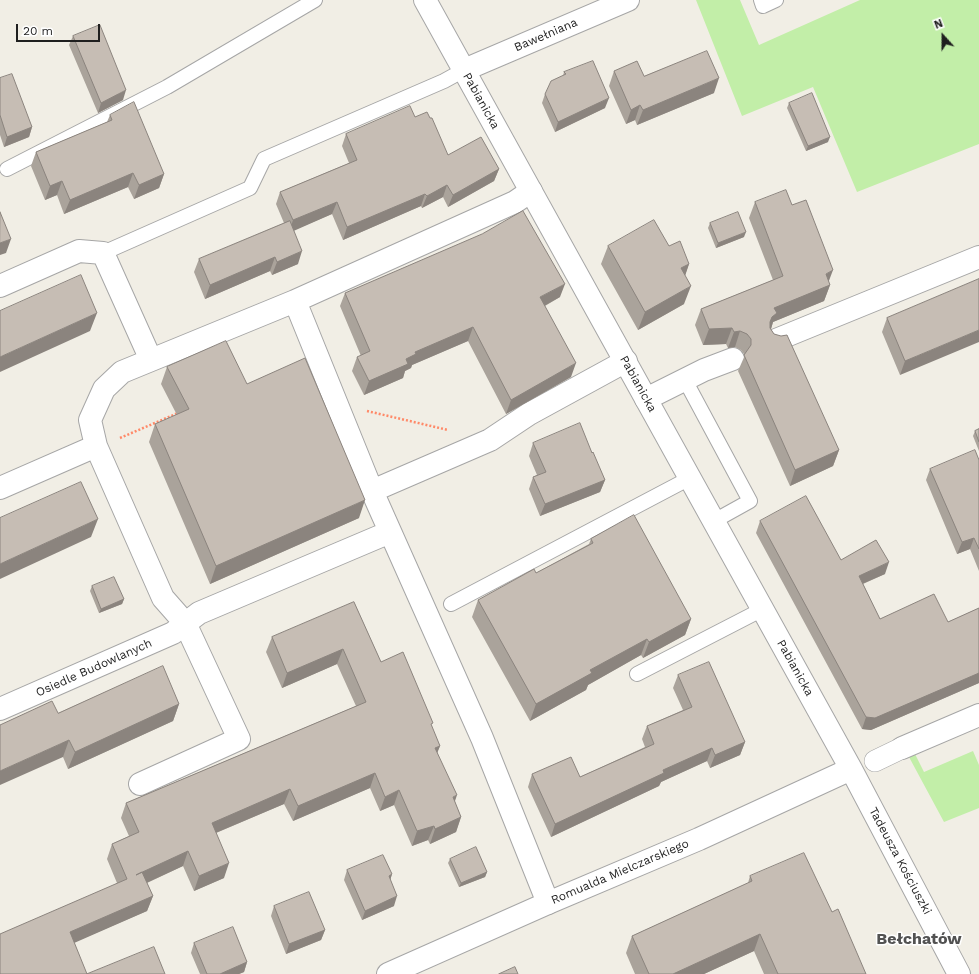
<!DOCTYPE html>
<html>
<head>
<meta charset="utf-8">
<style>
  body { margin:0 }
  #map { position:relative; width:979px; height:974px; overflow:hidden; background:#f1eee5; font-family:"Work Sans",sans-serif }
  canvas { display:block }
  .north { position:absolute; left:923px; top:16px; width:40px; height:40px; -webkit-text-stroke:3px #fff; paint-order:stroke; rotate:339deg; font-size:11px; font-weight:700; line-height:16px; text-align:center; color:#1f1f1f }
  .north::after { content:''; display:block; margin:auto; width:14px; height:18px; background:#1f1f1f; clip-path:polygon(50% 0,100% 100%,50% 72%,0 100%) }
  .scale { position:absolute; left:16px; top:24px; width:84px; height:18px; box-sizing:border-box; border:2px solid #1f1f1f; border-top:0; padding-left:5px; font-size:12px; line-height:14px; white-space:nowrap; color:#1f1f1f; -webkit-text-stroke:3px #fff; paint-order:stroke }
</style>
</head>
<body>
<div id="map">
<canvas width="979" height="974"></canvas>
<div class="north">N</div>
<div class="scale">20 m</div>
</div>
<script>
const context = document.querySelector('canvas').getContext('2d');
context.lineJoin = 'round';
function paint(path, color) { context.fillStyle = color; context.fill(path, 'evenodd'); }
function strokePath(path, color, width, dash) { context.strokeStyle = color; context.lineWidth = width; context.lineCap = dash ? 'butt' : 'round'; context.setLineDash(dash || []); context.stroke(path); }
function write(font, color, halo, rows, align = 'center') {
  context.font = font + ' "Work Sans",sans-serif'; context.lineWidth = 3; context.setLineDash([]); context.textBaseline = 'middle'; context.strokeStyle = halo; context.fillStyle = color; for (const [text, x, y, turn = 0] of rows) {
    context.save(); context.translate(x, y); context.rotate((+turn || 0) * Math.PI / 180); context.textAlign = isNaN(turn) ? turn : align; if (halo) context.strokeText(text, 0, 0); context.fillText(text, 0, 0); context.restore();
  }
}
paint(new Path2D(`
  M696 0H740L759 45 860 0H979V144L857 192 813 87 742 116Z
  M973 751 979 765V808L944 822 909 757 915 754 924 772Z`), '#c2eea8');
const service = new Path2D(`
  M761 0 763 6 776 0
  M7 169 167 87 315 0
  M103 253 250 188 264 159 444 81 464 70
  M685 380 750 501 714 521
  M451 604 690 478
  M637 674 763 609`);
const pedestrian = new Path2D(`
  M875 761 902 748`);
const minor = new Path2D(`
  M464 70 628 0
  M0 286 79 251 103 253 151 360
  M295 301 515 202 531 191
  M776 340 979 257
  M646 399 704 370 733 359
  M0 488 96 446
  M372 491 490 440 529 414 626 361
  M0 709 173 633 199 613 390 532
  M902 748 979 715
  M140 784 239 739 185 623 163 598 96 446 90 420 104 389 122 372 295 301 372 491 482 738 548 903`);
const tertiary = new Path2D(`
  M425 0 851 769 959 974
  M388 974 548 903 699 839 851 769`);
strokePath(service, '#a6a6a6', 16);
strokePath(pedestrian, '#a6a6a6', 22);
strokePath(minor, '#a6a6a6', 24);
strokePath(tertiary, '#a6a6a6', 24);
strokePath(new Path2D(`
  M367 411 448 430
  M120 438 178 413`), '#ff8968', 2.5, [2, 2]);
strokePath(service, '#fff', 14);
strokePath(pedestrian, '#fff', 21);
strokePath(minor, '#fff', 22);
strokePath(tertiary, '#fff', 22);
paint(new Path2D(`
  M73 36 123 100 98 113 69 45Z
  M614 71 644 76 714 93 637 125 635 120 626 124 609 86Z
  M564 72 605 108 555 132 542 103 545 94 563 76Z
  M0 78 32 127 29 137 4 147 0 135Z
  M789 103 828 142 806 151 787 108Z
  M110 115 164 174 159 188 134 199 128 187 64 214 57 195 45 200 31 166 36 152 107 122Z
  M415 117 448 155 499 169 494 181 448 207 443 197 422 208 421 206 343 240 332 214 294 230 298 264 272 275 270 271 205 299 194 272 199 259 284 223 276 204 280 192 349 163 342 146 346 134Z
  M755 202 792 205 830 285 824 301 773 322 771 329 839 450 833 466 790 486 738 371 745 355 741 350 735 347 728 348 726 344 703 345 695 325 701 309 773 280 749 218Z
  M710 223 744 237 716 248 708 228Z
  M608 246H669L689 264 685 275 684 304 638 330 601 264Z
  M979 279 900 375 882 332 887 318Z
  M345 293 560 297 545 306 571 377 506 414 468 341 412 365 411 368 405 371 403 378 364 395 352 371 357 357 361 356 340 306Z
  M167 367 247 384 359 518 210 584 149 442 155 424 177 415 161 384Z
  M979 429V451L973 436 975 431Z
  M533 443 592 453 605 480 600 492 540 516 529 489 533 477 537 475 529 456Z
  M979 460V571L970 549 957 554 926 480 930 469Z
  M760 521 841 560 885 574 863 584 880 619 948 622 979 608V683L871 730 862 729 756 533Z
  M591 539 691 619 685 635 643 658 641 655 588 685 586 690 530 721 472 617 478 600 536 573 589 544Z
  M92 586 124 599 122 604 99 613 90 591Z
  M354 602 381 662 432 728 440 746 437 752 455 802 461 817 456 832 430 844 428 840 412 846 394 805 380 811 370 788 293 821 284 804 216 833 224 878 194 891 183 866 147 883 153 896 147 911 0 974 117 883 107 859 112 844 129 836 121 818 126 803 356 706 337 664 282 688 266 652 272 637Z
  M678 675 745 742 740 755 710 768 707 761 661 782 659 786 551 837 528 787 532 774 580 777 645 747 642 739 647 726 683 710 673 688Z
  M179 704 173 721 68 769 63 757 58 713Z
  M450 859 487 872 485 877 459 887 448 863Z
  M347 870 392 874 390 880 394 906 362 920 344 880Z
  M750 876 832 912 866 974H764L754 951 704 974H635L626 953 632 936 748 883Z
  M274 906 325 930 321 940 286 954 271 916Z
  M194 943 247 962 244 972 239 974H200L191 953Z`), '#aaa39b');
paint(new Path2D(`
  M719 78 714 93 637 125 643 110Z
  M126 90 123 100 98 113 101 103Z
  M609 98 605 108 555 132 558 122Z
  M640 105 635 120 626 124 631 110Z
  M32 127 29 137 4 147 7 137Z
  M830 137 828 142 806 151 808 146Z
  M499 169 494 181 448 207 453 195Z
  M133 173 128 187 64 214 70 200Z
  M164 174 159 188 134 199 139 185Z
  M62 181 57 195 45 200 50 186Z
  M447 185 443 197 422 208 427 196Z
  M425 194 421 206 343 240 347 227Z
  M337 202 332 214 289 233 293 220Z
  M746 232 744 237 716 248 718 243Z
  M11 239 6 253 0 255V243Z
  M302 251 298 264 272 275 277 262Z
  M275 257 270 271 205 299 210 285Z
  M689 264 683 282 681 268Z
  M833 270 827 286 830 285 824 301 773 322 771 329 766 333 774 308 826 274Z
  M565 284 560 297 535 311 540 297Z
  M691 286 684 304 638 330 645 312Z
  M97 313 90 331 0 372V357Z
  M473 327 468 341 412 365 411 368 405 371 403 378 364 395 369 381 406 359 415 352Z
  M732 328 726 344 703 345 709 329Z
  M979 330V342L900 375 905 361Z
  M740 331 735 347 728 348 734 332Z
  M576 363 571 377 506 414 511 400Z
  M839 450 833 466 790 486 795 470Z
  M605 480 600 492 540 516 545 504Z
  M365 500 359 518 210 584 216 566Z
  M98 519 91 537 0 579V564Z
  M974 538 970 549 957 554 962 542Z
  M889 562 885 574 855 587 859 576Z
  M124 599 122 604 99 613 101 609Z
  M691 619 685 635 643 658 649 642Z
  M647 639 641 655 588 685 586 690 530 721 536 704 590 670Z
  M343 649 337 664 282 688 287 673Z
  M979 673V683L871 730 862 729 866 717Z
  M179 704 173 721 68 769 75 752Z
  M69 740 63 757 0 785V771Z
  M745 742 740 755 710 768 715 755Z
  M440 746 434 761 435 748Z
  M712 748 707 761 661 782 659 786 551 837 555 824 663 770Z
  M375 773 370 788 293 821 298 806Z
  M290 789 284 804 206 837 212 823Z
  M399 790 394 805 380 811 385 797Z
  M457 795 452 810 453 797Z
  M461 817 456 832 430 844 435 829Z
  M434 826 428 840 412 846 417 831Z
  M188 851 183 866 131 890 136 875Z
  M229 863 224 878 194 891 199 876Z
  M487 872 485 877 459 887 461 883Z
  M392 874 389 884V876Z
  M153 896 147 911 65 947 70 932Z
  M397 896 394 906 362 920 365 911Z
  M325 930 321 940 286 954 289 944Z
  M760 934 754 951 704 974H673Z
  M247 962 244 972 239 974H220Z`), '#8b847e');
const building = new Path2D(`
  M100 25 126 90 101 103 73 36Z
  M707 51 719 78 643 110 640 105 631 110 614 71 637 61 644 76Z
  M593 61 609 98 558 122 545 94 551 81 566 74 564 72Z
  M12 74 32 127 7 137 0 115V78Z
  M812 93 830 137 808 146 789 103Z
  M134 102 164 174 139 185 133 173 70 200 62 181 50 186 36 152 112 120 110 115Z
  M410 106 415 117 427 112 430 118H432L448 155 481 137 499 169 453 195 447 185 427 196 425 194 347 227 337 202 293 220 280 192 357 160 346 134Z
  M786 190 792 205 806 200 833 270 826 274 830 285 774 308 777 313 772 317 770 322V328L774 334 781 336 787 335 839 450 795 470 744 355 751 345V339L747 334 740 331 734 332 732 328 709 329 701 309 783 276 755 202Z
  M523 211 565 284 540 297 576 363 511 400 473 327 415 352 416 354 406 359 408 364 369 381 357 357 370 351 345 293 482 234Z
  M0 212 11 239 0 243Z
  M738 212 746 232 718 243 710 223Z
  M654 220 669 246 680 241 689 264 681 268 691 286 645 312 608 246Z
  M290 221 302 251 277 262 275 257 210 285 199 259Z
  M81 275 97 313 0 357V311Z
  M979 279V330L905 361 887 318Z
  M226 341 247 384 305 358 365 500 216 566 155 424 189 409 167 367Z
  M580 423 592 453 593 452 605 480 545 504 533 477 546 472 533 443Z
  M979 429V442L975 431Z
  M975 450 979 460V549L974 538 962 542 930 469Z
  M81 482 98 519 0 564V518Z
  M806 496 841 560 876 540 889 562 859 576 880 619 934 594 948 622 979 608V673L875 718 866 717 760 521Z
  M634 515 691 619 649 642 647 639 590 670 592 673 536 704 478 600 534 569 536 573 593 543 591 539Z
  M114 577 124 599 101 609 92 586Z
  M354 602 381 662 403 652 433 723 431 724 440 746 435 748 457 795 453 797 461 817 435 829 434 826 417 831 399 790 385 797 375 773 298 806 290 789 212 823 229 863 199 876 188 851 136 875 142 872 153 896 70 932 87 974H0V934L127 879 112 844 139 832 126 803 366 702 343 649 287 673 272 637Z
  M709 662 745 742 715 755 712 748 663 770 664 773 555 824 532 774 571 757 580 777 654 744 647 726 692 707 678 675Z
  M163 666 179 704 75 752 69 740 0 771V725L52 701 58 713Z
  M476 847 487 872 461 883 450 859Z
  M804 853 832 912 838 909 866 974H778L760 934 673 974H649L632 936 752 881 750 876Z
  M383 855 392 874 389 876 397 896 365 911 347 870Z
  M309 892 325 930 289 944 274 906Z
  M233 927 247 962 220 974H207L194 943Z
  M154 947 165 974H87Z
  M515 967 518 974H499Z`);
paint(building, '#c6bdb4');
strokePath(building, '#8b847e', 1);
write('12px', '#1f1f1f', '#fff', [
  ["Bawełniana",546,35,-23],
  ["Pabianicka",481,101,61],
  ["Pabianicka",638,384,61],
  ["Osiedle Budowlanych",94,668,-24],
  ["Pabianicka",795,668,61],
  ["Tadeusza Kościuszki",900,861,62],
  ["Romualda Mielczarskiego",620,872,-23]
]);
write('bold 16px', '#525252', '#fff', [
  ["Bełchatów",919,939]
]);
</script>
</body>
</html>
